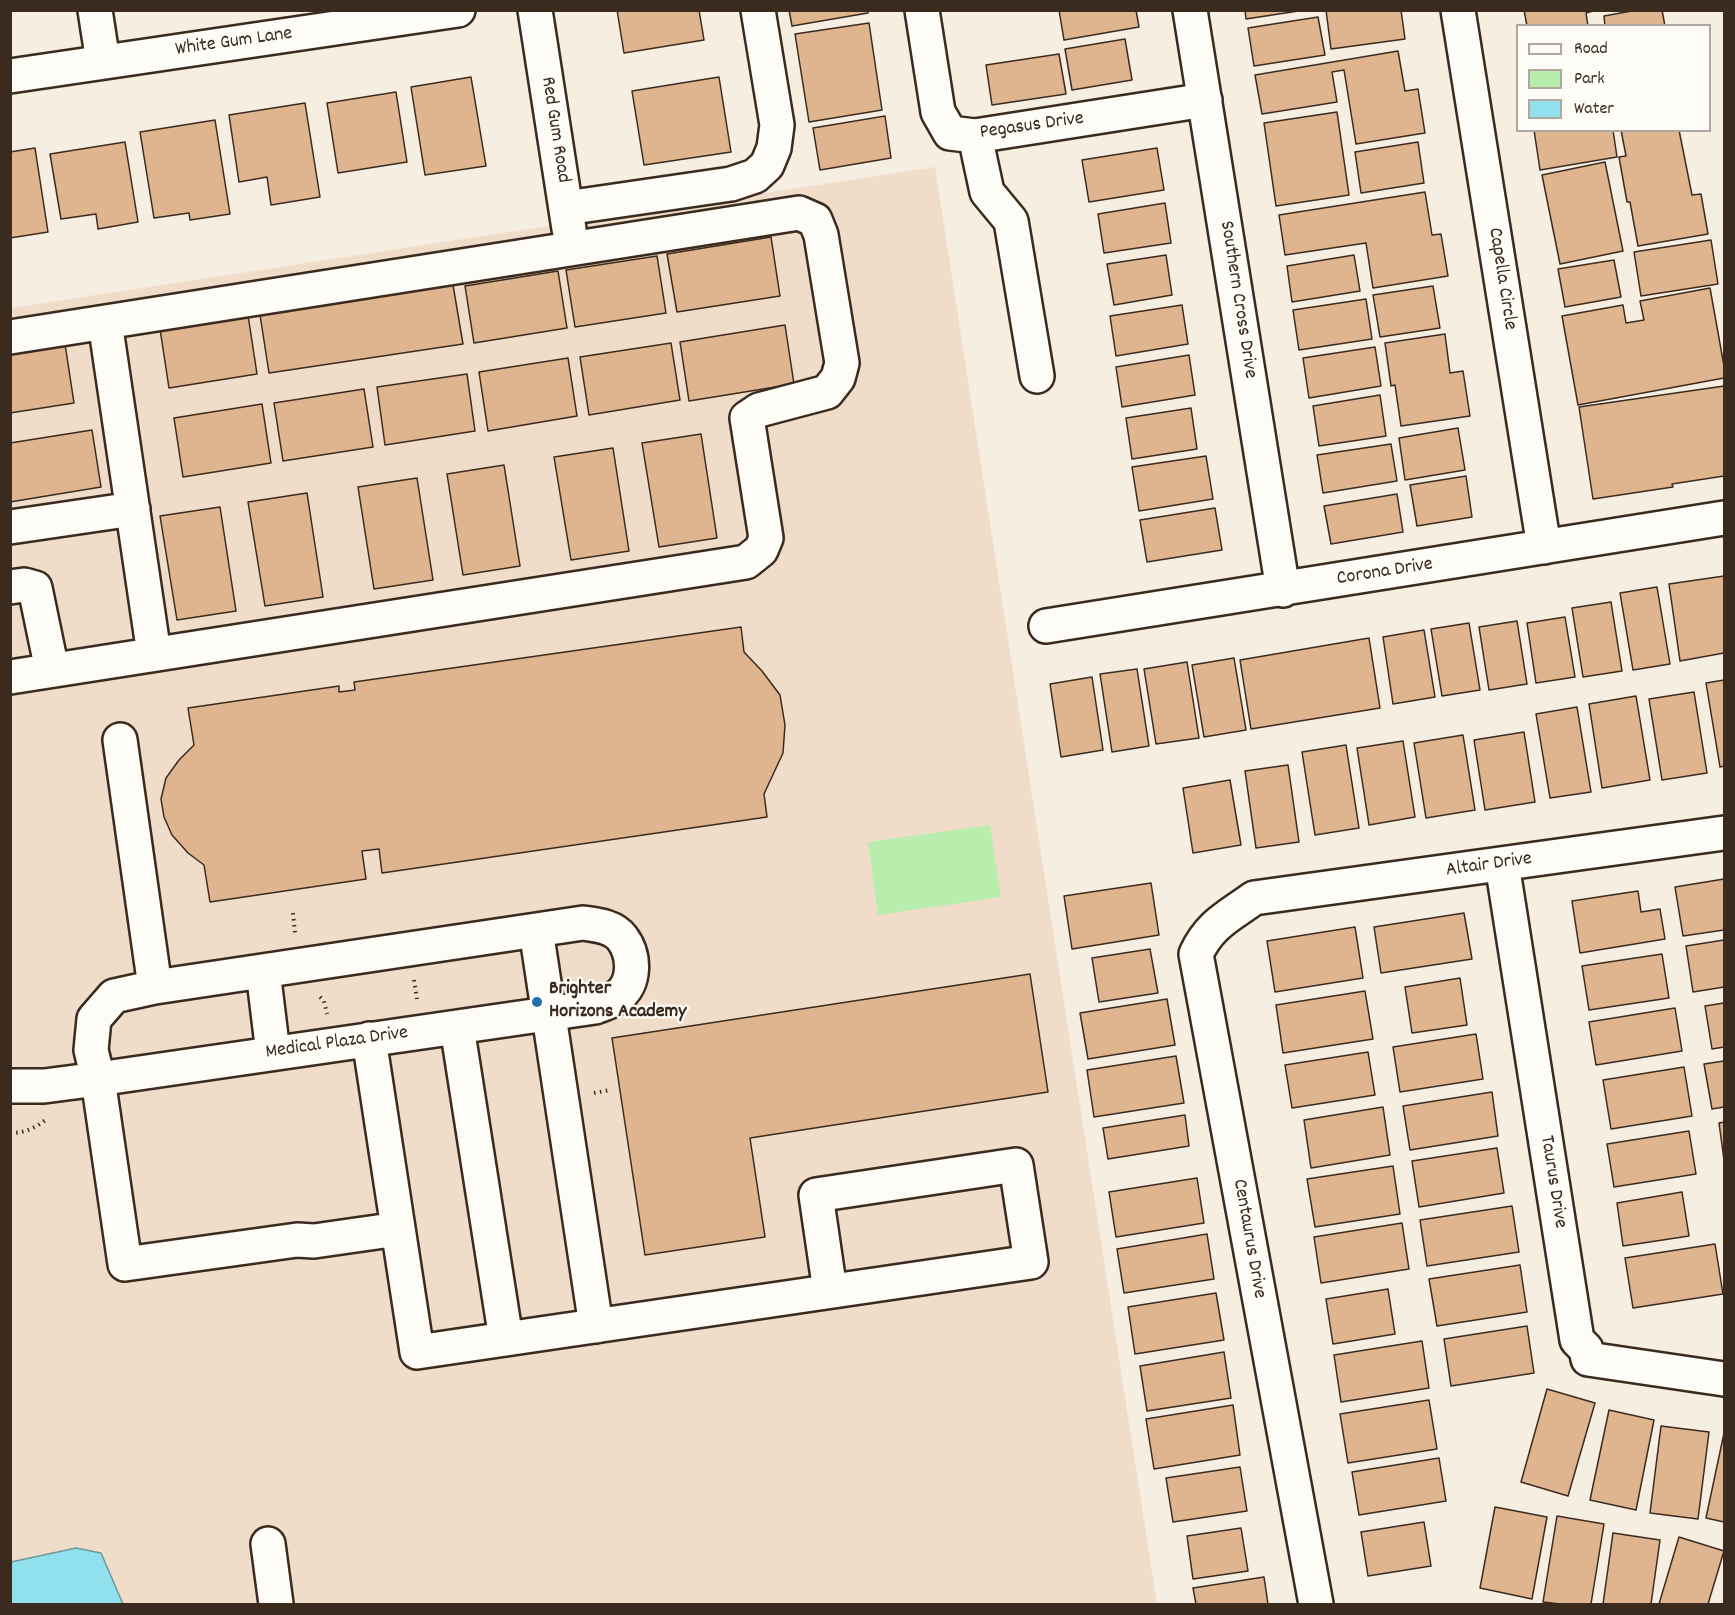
<!DOCTYPE html>
<html>
<head>
<meta charset="utf-8">
<style>
  body { margin:0 }
  #map { position:relative; width:1735px; height:1615px; overflow:hidden; background:#f7eee2; font-family:Dekko,sans-serif }
  canvas { display:block }
  .frame { position:absolute; inset:0; border:12px solid #3b2a1e; pointer-events:none }
  .legend { position:absolute; left:1516px; top:24px; width:195px; height:108px; box-sizing:border-box; background:#fdfcf7; border:2px solid #afa8a0; margin:0; padding:8px 10px; list-style:none; font-size:18px; color:#3b2a1e }
  .legend li { display:flex; align-items:center; gap:12px; height:30px }
  .legend b { width:30px; border:2px solid #afa8a0 }
</style>
</head>
<body>
<div id="map">
<canvas width="1735" height="1615"></canvas>
<div class="frame"></div>
<ul class="legend">
<li><b style="height:8px;background:#fdfcf7"></b>Road</li>
<li><b style="height:16px;background:#b9edad"></b>Park</li>
<li><b style="height:16px;background:#90e0ed"></b>Water</li>
</ul>
</div>
<script>
const context = document.querySelector('canvas').getContext('2d');
context.lineJoin = 'round';
function paint(path, color) { context.fillStyle = color; context.fill(path, 'evenodd'); }
function strokePath(path, color, width, dash) { context.strokeStyle = color; context.lineWidth = width; context.lineCap = dash ? 'butt' : 'round'; context.setLineDash(dash || []); context.stroke(path); }
function write(font, color, halo, rows, align = 'center') {
  context.font = font + ' Dekko,sans-serif'; context.lineWidth = 4.5; context.setLineDash([]); context.textBaseline = 'middle'; context.strokeStyle = halo; context.fillStyle = color; for (const [text, x, y, turn = 0] of rows) {
    context.save(); context.translate(x, y); context.rotate((+turn || 0) * Math.PI / 180); context.textAlign = isNaN(turn) ? turn : align; if (halo) context.strokeText(text, 0, 0); context.fillText(text, 0, 0); context.restore();
  }
}
paint(new Path2D(`
  M935 167 1157 1604H11V308Z`), '#f0ddc9');
paint(new Path2D(`
  M990 825 1001 897 878 915 868 842Z`), '#b9edad');
const water = new Path2D(`
  M76 1548 101 1553 123 1604H11V1562Z`);
paint(water, '#90e0ed');
strokePath(water, '#6e979a', 1.5);
const building = new Path2D(`
  M617 10H699L704 40 624 53Z
  M789 10H868V13L792 26Z
  M1059 10H1136L1139 27 1064 40Z
  M1245 10H1305L1246 19Z
  M1326 10H1401L1405 39 1331 49Z
  M1524 10H1597L1586 13 1588 26H1527Z
  M1637 10H1662L1665 26H1605L1604 16Z
  M1318 17 1325 55 1254 66 1248 28Z
  M869 23 882 110 809 122 795 34Z
  M1125 39 1132 80 1072 90 1065 49Z
  M1398 51 1405 91 1418 89 1425 133 1356 144 1344 70 1332 72 1337 102 1262 114 1255 75Z
  M1059 54 1066 94 992 105 986 65Z
  M471 77 486 166 425 175 411 87Z
  M719 77 731 152 644 165 632 91Z
  M396 92 407 162 338 173 327 103Z
  M305 103 320 197 271 205 267 177 239 182 229 115Z
  M1337 112 1349 195 1276 206 1264 123Z
  M885 116 891 158 820 170 813 128Z
  M215 120 230 214 190 220 189 213 154 218 140 132Z
  M1534 130H1613L1617 157 1540 170Z
  M1621 130H1679L1692 195 1701 194 1708 234 1638 246 1630 202H1627L1619 157 1626 156Z
  M125 142 138 222 98 229 96 214 61 219 50 154Z
  M1418 142 1424 183 1361 193 1355 152Z
  M35 148 48 232 10 238V152Z
  M1157 148 1164 190 1089 202 1082 160Z
  M1605 162 1623 251 1560 264 1542 175Z
  M1425 192 1432 235 1441 234 1448 276 1373 288 1366 243 1285 255 1279 215Z
  M1165 203 1171 243 1104 253 1098 214Z
  M771 237 780 296 677 312 667 254Z
  M1711 240 1718 284 1641 296 1634 252Z
  M1166 255 1172 295 1114 305 1107 264Z
  M1354 255 1360 291 1292 302 1287 266Z
  M657 256 666 313 575 327 566 270Z
  M1614 260 1621 297 1565 307 1558 269Z
  M558 271 567 328 474 343 465 286Z
  M453 285 463 344 269 373 260 315Z
  M1433 286 1440 328 1380 337 1373 295Z
  M1710 288 1724 366V378L1578 405 1562 316 1623 305 1626 323 1644 320 1640 301Z
  M1366 299 1372 339 1299 350 1293 310Z
  M1182 305 1188 344 1116 356 1110 316Z
  M248 315 257 374 169 388 160 329Z
  M785 325 794 384 689 401 680 342Z
  M1445 334 1450 373 1463 371 1470 416 1401 426 1395 385 1391 386 1385 343Z
  M671 343 680 400 589 415 580 357Z
  M65 344 74 403 10 413V353Z
  M1375 347 1381 386 1309 398 1303 358Z
  M1189 355 1195 395 1122 407 1116 367Z
  M568 358 577 416 488 431 479 372Z
  M467 374 475 431 385 445 377 387Z
  M1724 386V476L1672 484 1673 487 1593 499 1579 407Z
  M364 389 373 447 283 461 274 403Z
  M1380 395 1386 436 1319 446 1313 406Z
  M262 404 271 463 183 477 174 418Z
  M1191 408 1197 449 1132 459 1126 418Z
  M1458 428 1465 470 1405 480 1399 438Z
  M92 430 101 487 10 502V443Z
  M701 434 717 538 659 547 642 443Z
  M1391 444 1397 481 1323 493 1317 455Z
  M613 448 629 551 571 560 554 457Z
  M1206 456 1213 499 1139 511 1132 467Z
  M504 465 520 566 463 575 447 474Z
  M1466 476 1472 517 1417 526 1410 485Z
  M417 478 433 580 374 589 358 487Z
  M307 493 323 597 265 606 248 502Z
  M1397 494 1403 532 1331 544 1324 506Z
  M220 507 236 611 177 620 160 516Z
  M1215 508 1222 550 1147 562 1140 520Z
  M1724 576V653L1680 661 1669 584Z
  M1657 587 1670 664 1633 670 1620 593Z
  M1611 602 1622 671 1583 677 1572 608Z
  M1565 617 1575 677 1536 683 1527 623Z
  M1517 621 1527 684 1489 690 1479 627Z
  M1469 623 1480 690 1442 696 1431 629Z
  M741 627 744 652 762 671 780 695 785 725 783 753 764 794 767 817 382 873 379 849 362 851 366 879 210 902 204 865 188 853 172 835 164 817 161 799 166 778 179 760 194 745 188 708 339 686V692L355 690 354 682Z
  M1424 630 1435 697 1393 704 1383 637Z
  M1369 638 1380 708 1251 729 1240 660Z
  M1234 658 1246 730 1204 737 1192 665Z
  M1187 662 1199 738 1156 744 1144 669Z
  M1137 669 1149 746 1112 752 1100 674Z
  M1092 677 1103 750 1061 757 1050 684Z
  M1724 680V766L1720 767 1706 683Z
  M1694 692 1707 773 1662 780 1649 699Z
  M1636 696 1650 780 1602 788 1589 704Z
  M1577 707 1591 792 1550 798 1536 714Z
  M1524 732 1535 802 1485 810 1474 740Z
  M1463 735 1475 810 1426 818 1414 743Z
  M1403 741 1415 817 1369 825 1357 748Z
  M1346 745 1359 828 1315 835 1302 752Z
  M1288 765 1299 842 1256 848 1245 771Z
  M1230 780 1241 845 1193 853 1183 788Z
  M1724 879V930L1683 936 1675 887Z
  M1151 883 1159 935 1072 949 1064 896Z
  M1638 891 1641 912 1660 909 1665 939 1580 953 1572 901Z
  M1464 913 1472 959 1381 973 1374 927Z
  M1355 927 1363 978 1275 992 1267 941Z
  M1724 940V987L1693 992 1686 946Z
  M1150 949 1158 993 1099 1002 1092 958Z
  M1662 954 1669 998 1589 1010 1582 966Z
  M1030 974 1048 1092 750 1138 765 1237 645 1255 612 1038Z
  M1460 978 1467 1025 1412 1033 1405 987Z
  M1365 991 1373 1039 1283 1053 1276 1005Z
  M1167 999 1175 1045 1088 1059 1080 1013Z
  M1724 1003V1047L1712 1049 1705 1006Z
  M1675 1008 1682 1051 1596 1065 1589 1022Z
  M1476 1034 1483 1079 1400 1092 1393 1047Z
  M1368 1052 1375 1095 1292 1108 1285 1065Z
  M1176 1056 1184 1103 1094 1117 1087 1070Z
  M1724 1061V1107L1712 1109 1704 1064Z
  M1684 1067 1692 1116 1611 1129 1603 1080Z
  M1492 1092 1498 1136 1410 1150 1403 1106Z
  M1383 1107 1390 1155 1311 1168 1304 1120Z
  M1185 1115 1189 1146 1108 1159 1103 1128Z
  M1724 1122V1160L1719 1123Z
  M1689 1131 1696 1174 1614 1187 1607 1144Z
  M1497 1148 1504 1193 1419 1207 1412 1161Z
  M1393 1166 1400 1214 1315 1227 1307 1179Z
  M1197 1178 1204 1223 1116 1237 1109 1192Z
  M1682 1192 1689 1236 1623 1246 1617 1203Z
  M1512 1206 1519 1252 1427 1266 1420 1220Z
  M1402 1223 1409 1269 1321 1283 1314 1237Z
  M1207 1234 1214 1279 1124 1293 1117 1249Z
  M1715 1244 1723 1294 1633 1308 1625 1258Z
  M1520 1265 1527 1312 1437 1326 1429 1279Z
  M1388 1289 1395 1334 1333 1344 1326 1299Z
  M1216 1293 1224 1340 1135 1354 1128 1307Z
  M1527 1326 1534 1373 1451 1386 1444 1339Z
  M1422 1341 1429 1388 1341 1402 1334 1355Z
  M1224 1352 1231 1398 1147 1411 1140 1366Z
  M1547 1389 1595 1403 1568 1496 1521 1482Z
  M1429 1400 1437 1449 1348 1463 1340 1414Z
  M1233 1405 1240 1455 1154 1469 1146 1419Z
  M1609 1410 1654 1420 1636 1510 1590 1500Z
  M1661 1426 1709 1432 1698 1519 1650 1513Z
  M1724 1433V1522L1706 1518Z
  M1439 1458 1446 1501 1359 1515 1352 1472Z
  M1240 1467 1247 1511 1173 1522 1166 1478Z
  M1495 1507 1547 1517 1532 1599 1480 1588Z
  M1557 1516 1604 1524 1591 1604H1560L1543 1602Z
  M1424 1522 1431 1566 1368 1576 1361 1532Z
  M1241 1528 1248 1571 1193 1579 1187 1536Z
  M1613 1533 1660 1540 1651 1604H1603Z
  M1679 1537 1724 1551 1708 1604H1659Z
  M1264 1577 1268 1604H1196L1193 1588Z`);
paint(building, '#dfb590');
strokePath(building, '#3b2a1e', 1.5);
const minor = new Path2D(`
  M95 10 103 62
  M535 10 569 229
  M922 10 938 112 950 133 975 136 1205 100
  M1190 10 1283 590
  M1458 10 1544 547
  M10 76 458 10
  M975 136 987 192 1011 221 1037 376
  M566 208 731 184 755 176 767 165 774 148 777 125 758 10
  M105 322 154 654
  M10 337 799 213 815 220 821 235 842 363 838 378 827 392 759 410 747 418 766 538 761 550 746 562 10 677
  M10 527 133 509
  M10 587 24 585 35 588 52 670
  M1046 626 1724 518
  M120 740 155 987
  M1502 864 1577 1340 1586 1349 1588 1359 1724 1379
  M536 930 596 1326
  M263 971 273 1053
  M457 1027 506 1339
  M369 1039 417 1352 1031 1262 1016 1165 816 1195 830 1291
  M10 1086H44L98 1079 595 1007C602 1004 611 1002 617 997 636 984 635 955 622 938 613 926 596 925 583 923L155 987 114 996 94 1019 91 1050 98 1079 125 1264 297 1240 314 1241 398 1229
  M268 1544 276 1604
  M1316 1604 1196 954C1210 924 1228 917 1254 898L1724 833`);
strokePath(minor, '#3b2a1e', 38);
strokePath(new Path2D(`
  M293 913 295 933
  M414 980 417 999
  M320 997 324 1001 327 1014
  M594 1093 610 1090
  M10 1133C25 1133 35 1128 47 1119`), '#3b2a1e', 4, [1.5, 4.5]);
strokePath(minor, '#fdfcf7', 33);
for (const [x, y, r, color] of [
  [537,1002,6,"#1f6fb2"]
]) { const dot = new Path2D(); dot.arc(x, y, r, 0, 2 * Math.PI); context.fillStyle = color; context.fill(dot); strokePath(dot, '#fdfcf7', 2); }
write('20px', '#3b2a1e', '#fdfcf7', [
  ["White Gum Lane",234,43,-8],
  ["Pegasus Drive",1032,127,-8],
  ["Red Gum Road",554,130,81],
  ["Capella Circle",1501,279,81],
  ["Southern Cross Drive",1237,300,81],
  ["Corona Drive",1385,573,-9],
  ["Altair Drive",1489,866,-8],
  ["Medical Plaza Drive",337,1044,-8],
  ["Taurus Drive",1552,1182,81],
  ["Centaurus Drive",1248,1239,80]
]);
write('bold 20px', '#3b2a1e', '#fdfcf7', [
  ["Brighter",549,990],
  ["Horizons Academy",549,1013]
], 'left');
</script>
</body>
</html>
